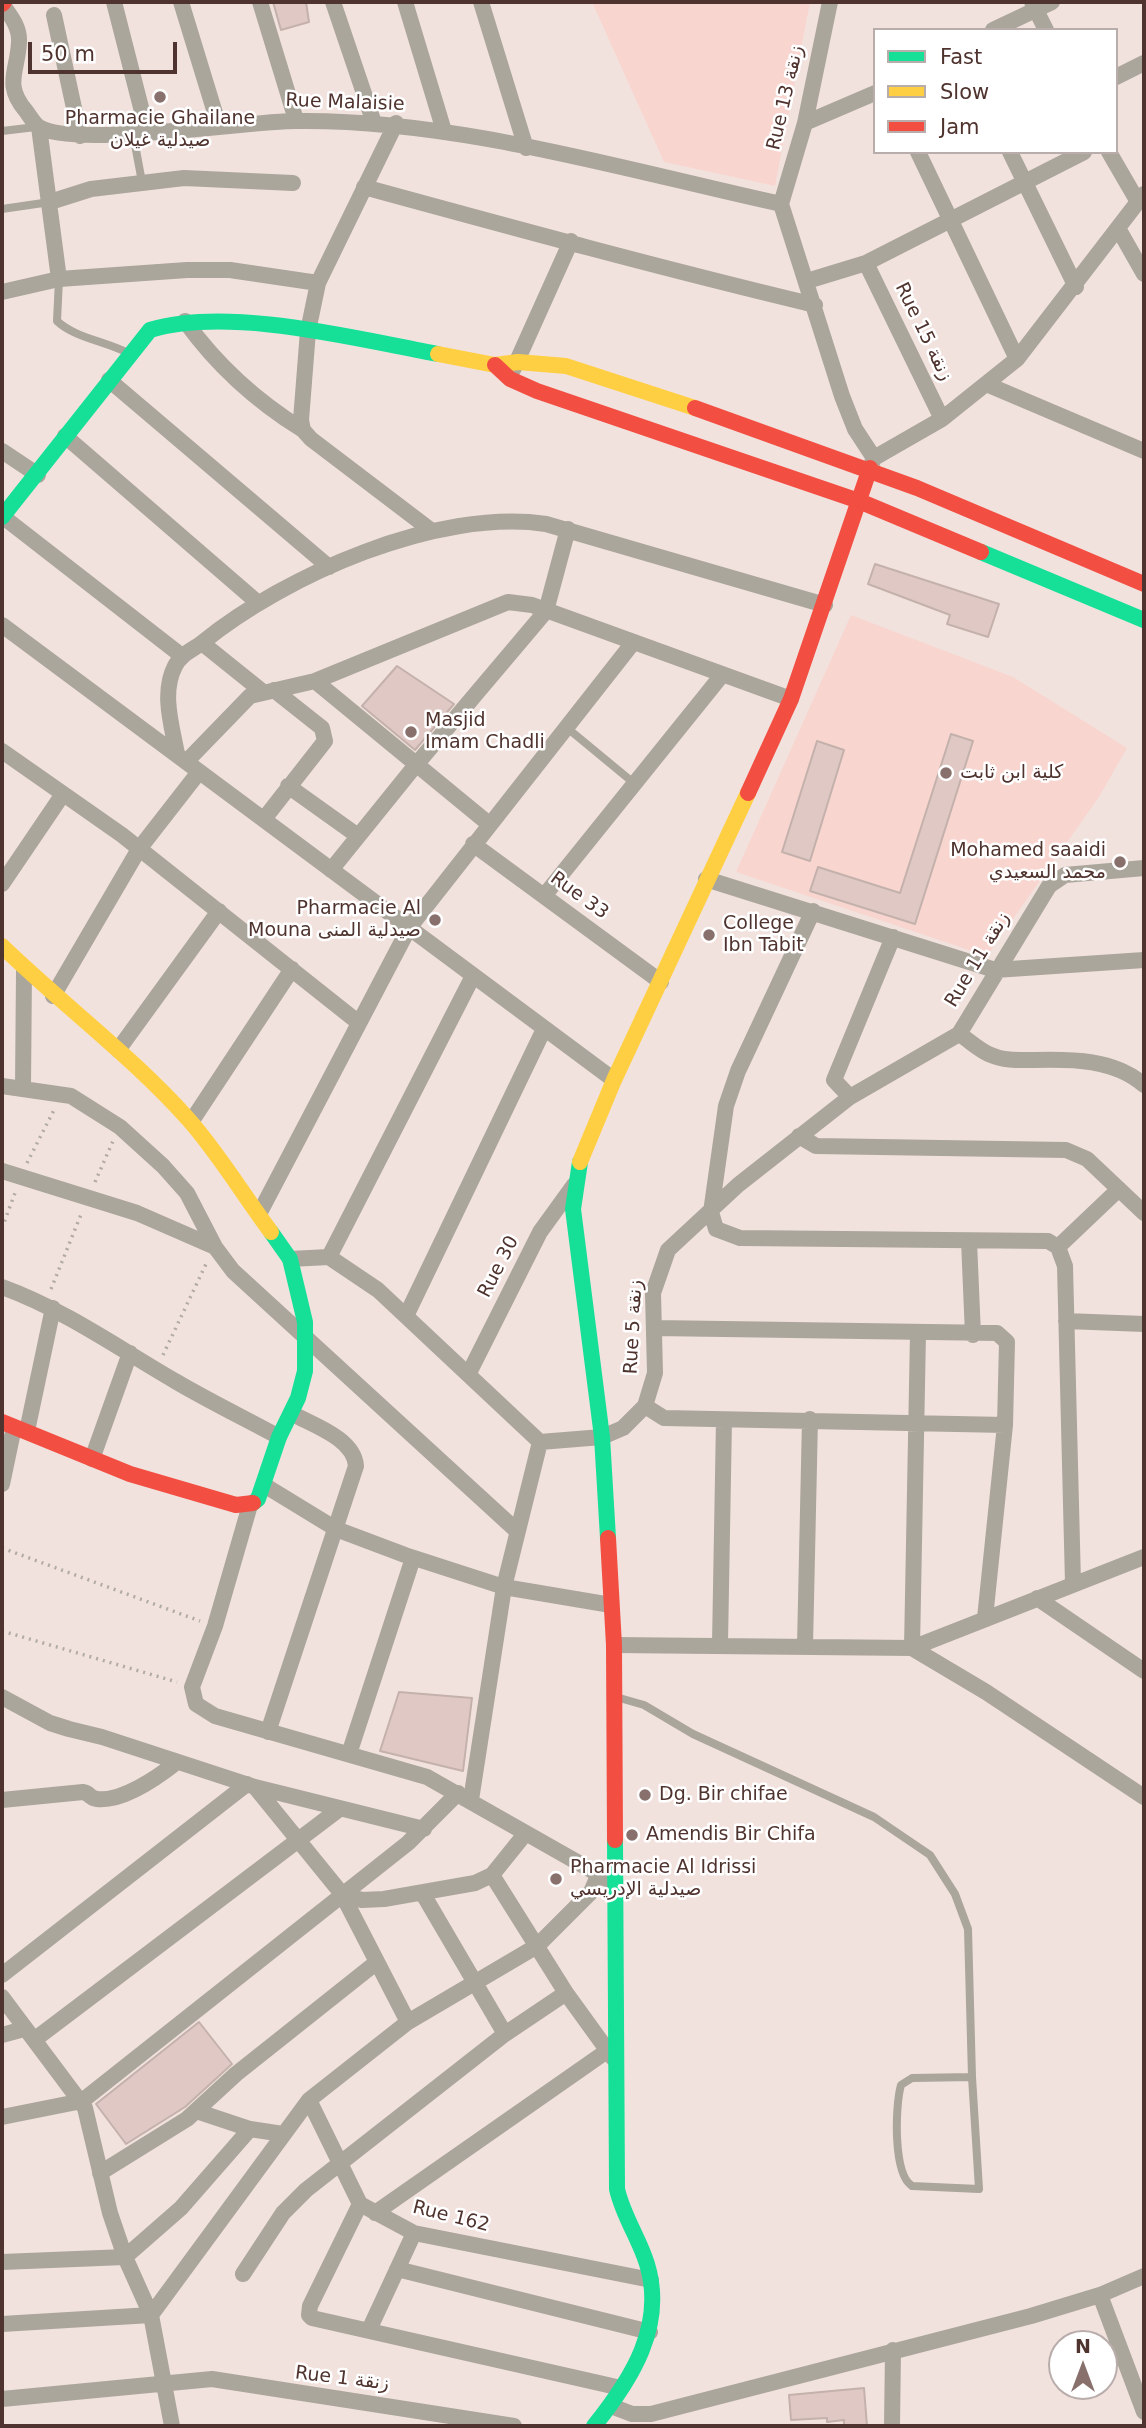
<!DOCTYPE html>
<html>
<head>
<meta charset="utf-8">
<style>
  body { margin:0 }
  #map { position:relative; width:1146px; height:2428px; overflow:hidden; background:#f2e2de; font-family:"DejaVu Sans",sans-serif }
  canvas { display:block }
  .frame { position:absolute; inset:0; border:4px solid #4f332e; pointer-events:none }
  .legend { position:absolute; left:873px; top:28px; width:245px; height:126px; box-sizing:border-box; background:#fff; border:2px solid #b9adab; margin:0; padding:9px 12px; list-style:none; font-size:21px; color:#4f332e }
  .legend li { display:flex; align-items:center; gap:14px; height:35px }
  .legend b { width:35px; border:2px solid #b9adab }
  .north { position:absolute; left:1048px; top:2330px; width:70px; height:70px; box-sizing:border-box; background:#fff; border:2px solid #b9adab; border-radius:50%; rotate:0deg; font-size:19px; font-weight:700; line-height:28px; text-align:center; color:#4f332e }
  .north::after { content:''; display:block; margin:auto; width:24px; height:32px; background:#88706c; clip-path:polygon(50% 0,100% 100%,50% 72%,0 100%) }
  .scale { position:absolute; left:28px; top:42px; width:149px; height:32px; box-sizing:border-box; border:4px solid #4f332e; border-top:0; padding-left:9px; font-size:21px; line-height:24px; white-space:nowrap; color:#4f332e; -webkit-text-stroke:5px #fff; paint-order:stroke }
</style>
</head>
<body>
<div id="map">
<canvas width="1146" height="2428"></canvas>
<div class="frame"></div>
<ul class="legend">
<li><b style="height:9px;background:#16e098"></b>Fast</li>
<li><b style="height:9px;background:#ffcf43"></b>Slow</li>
<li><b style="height:9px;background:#f24e42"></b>Jam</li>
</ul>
<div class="north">N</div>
<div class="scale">50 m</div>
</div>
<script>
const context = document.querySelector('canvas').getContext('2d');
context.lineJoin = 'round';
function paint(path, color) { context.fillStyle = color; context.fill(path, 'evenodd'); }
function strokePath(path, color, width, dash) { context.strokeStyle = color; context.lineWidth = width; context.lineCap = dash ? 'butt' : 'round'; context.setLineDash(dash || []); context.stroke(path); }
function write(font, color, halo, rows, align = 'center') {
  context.font = font + ' "DejaVu Sans","Noto Sans Arabic",sans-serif'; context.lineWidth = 5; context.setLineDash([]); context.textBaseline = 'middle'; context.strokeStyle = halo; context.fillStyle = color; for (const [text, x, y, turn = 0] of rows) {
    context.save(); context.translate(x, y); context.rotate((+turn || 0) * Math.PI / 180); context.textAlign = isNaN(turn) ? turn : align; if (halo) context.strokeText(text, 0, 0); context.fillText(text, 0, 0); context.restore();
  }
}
paint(new Path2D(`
  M592 2H810L775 186 664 162Z
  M851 615 1013 677 1127 748 1099 797 987 956 736 872Z`), '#f8d6cf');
const building = new Path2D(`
  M273 2H306L309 22 281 30Z
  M875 564 999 604 988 637 947 624 950 615 868 584Z
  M397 666 454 704 415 750 362 706Z
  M951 734 973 741 915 924 810 891 818 867 900 893Z
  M817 741 844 750 810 861 782 852Z
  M399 1692 472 1698 463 1771 380 1751Z
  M199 2022 232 2064 185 2107 126 2144 96 2104Z
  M864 2388 867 2426H844V2420L827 2422V2418L791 2420 789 2395Z`);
paint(building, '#e0c9c4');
strokePath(building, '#c4b1ac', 2);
strokePath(new Path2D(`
  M27 1163 54 1110
  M95 1182 113 1141
  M2 1228 15 1193
  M51 1289 82 1212
  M163 1355 206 1264
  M2 1548 200 1621
  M2 1631 177 1682`), '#b2aba4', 3.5, [2, 5]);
strokePath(new Path2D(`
  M2 131 36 127
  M133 134 142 182
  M2 209 50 202
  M59 279 57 321C75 338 105 341 128 353
  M566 727 635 784
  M616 1697 644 1705 693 1734 874 1817 930 1855 955 1894 968 1929 972 2077
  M972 2077 979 2189 912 2186C893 2174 895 2106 901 2085L912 2078Z`), '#aba69c', 8);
strokePath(new Path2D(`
  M114 2 147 131
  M181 2 219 126
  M260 2 296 120
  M333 2 374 123
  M405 2 444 131
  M481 2 526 148
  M1032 2 1046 30
  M2 4C10 15 20 27 19 42 18 71 3 84 26 111 29 115 34 124 39 127 73 148 247 121 297 121 456 119 625 170 781 204
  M54 15 80 136
  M993 30 1052 2
  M1116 77 1144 63
  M396 123 318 283 308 331 301 420 303 430 311 439 432 531
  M805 123 875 93
  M39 127 59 279
  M918 152 1017 359
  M1010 152 1076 287
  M1109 152 1138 202
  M364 187C514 228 664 269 815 305
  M50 202 91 189 184 178 293 183
  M781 204 842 396 855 429 874 458
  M781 204 805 123 830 2
  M1119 230 1144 274
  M866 263 942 419
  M807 281 866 263 1084 152
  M2 292 59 279 187 270H230L318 283
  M185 321C218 367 256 401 303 430
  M513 370 571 241
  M109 380 329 567
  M986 384 1144 451
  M65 436 257 602
  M2 451 38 475
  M870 468 874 458 942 419 1017 359 1144 194
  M2 516 182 656
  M2 625 614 1080
  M202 643 263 692
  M315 681 489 824
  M2 751 122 835 359 1023
  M177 754C172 726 161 693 175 666 181 654 193 650 203 642 286 575 437 508 546 524L825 605
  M186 762 250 696 315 681 508 602 532 605 791 699
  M288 786 358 836
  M264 819 325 741 322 728 274 690
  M473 844 661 982
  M331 870 415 766 546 611 568 529
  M706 879 995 970 1144 960
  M2 884 63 794
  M544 896 722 675
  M813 911 738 1071 726 1106 711 1212 716 1229 740 1238 1048 1241 1058 1247 1065 1266 1073 1583
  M53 996 139 849 199 772
  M959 1034 1049 886 1065 875 1144 868
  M118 1050 219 911
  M2 1086 71 1096 120 1127 163 1166 187 1193 215 1247 233 1271 517 1531
  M23 1087 24 970
  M850 1097 834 1080 893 937
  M191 1122 292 969
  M799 1136 816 1146 1066 1150 1087 1159 1144 1213
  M2 1171 137 1213 215 1247
  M259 1214 409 928 632 644
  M969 1241 973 1335
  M1058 1247 1119 1189
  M329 1257 473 976
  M290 1259 329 1257 378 1290 540 1442 602 1437 623 1428 645 1406 655 1373 653 1293 668 1250 738 1185 850 1097 959 1034C969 1040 980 1051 991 1055 1004 1061 1020 1060 1034 1060 1072 1059 1114 1059 1144 1085
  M2 1287C65 1310 118 1348 175 1381 209 1401 244 1418 279 1437
  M407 1314 544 1029
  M1066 1321 1144 1324
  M655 1328 997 1333 1007 1342 1005 1425 985 1618
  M918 1333 912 1648 986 1692 1144 1797
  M469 1373 540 1232 574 1185
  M645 1406 664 1418 1005 1425
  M27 1431 53 1308
  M92 1459 130 1353
  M2 1484 14 1427
  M264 1485 336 1529 405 1555 504 1587 611 1605
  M250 1505 215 1626 192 1687 196 1704 215 1716 427 1777 607 1879
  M1037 1598 1144 1671
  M720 1644 724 1420
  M614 1645 912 1648 1144 1557
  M805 1646 810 1419
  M2 1697 50 1723 69 1729 102 1737 255 1787 424 1829
  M268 1732 356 1466C354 1438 312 1425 291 1413
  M349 1754 413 1558
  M255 1787 342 1894 408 2022
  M2 1800 83 1792C90 1793 89 1798 97 1799 122 1802 158 1777 177 1762
  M471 1800 504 1587 540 1442
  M492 1875 566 1993 613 2058
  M342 1894 362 1900 384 1899 475 1883 492 1875 525 1834
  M423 1894 505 2034
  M2 1975 247 1784
  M2 1997 85 2108 110 2213 125 2257 151 2315 172 2426
  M2 2035 24 2029
  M34 2040 338 1810
  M309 2100 360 2204 414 2233 651 2280
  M196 2111 250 2129 283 2134
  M2 2117 82 2101 408 1843 458 1793
  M100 2173 187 2119 236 2074 377 1962
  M360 2204 310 2306 309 2315 312 2318 621 2388
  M375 2213 607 2051
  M2 2262 125 2257 181 2208 250 2129
  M397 2269 650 2332
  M243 2274 283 2213 306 2190 505 2034 566 1993
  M1100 2295 1144 2412
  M2 2324 151 2315 309 2100 408 2022 537 1946 591 1892 598 1876
  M369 2330 414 2233
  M2 2399 212 2379 514 2426
  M611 2406 632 2414H651L1031 2316 1100 2295 1144 2276
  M892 2426 893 2350`), '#aba69c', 16);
strokePath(new Path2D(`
  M2 517 150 330C229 306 357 339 438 354
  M981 552 1144 620
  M580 1162 573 1209 602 1437 608 1538
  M253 1503 258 1499 279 1437 298 1398 305 1371V1322L290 1259 271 1232
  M594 2426C631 2380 666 2326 647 2264 639 2238 623 2216 617 2189L615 1840`), '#16e098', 16);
strokePath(new Path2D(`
  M438 354 495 365 518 362 566 366 695 408
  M2 946C63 1005 133 1057 189 1120 219 1154 244 1196 271 1232
  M580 1162 614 1080 748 793`), '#ffcf43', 16);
strokePath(new Path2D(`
  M2 4 4 2
  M495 365 510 379 537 391 859 501 981 552
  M695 408 917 488 1144 584
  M748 793 791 699 870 468
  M2 1422 130 1474 236 1505 253 1503
  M608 1538 614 1645 615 1840`), '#f24e42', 16);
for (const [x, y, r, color] of [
  [160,97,7,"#88706c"],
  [411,732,7,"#88706c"],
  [946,773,7,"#88706c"],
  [1120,862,7,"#88706c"],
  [435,920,7,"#88706c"],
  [709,935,7,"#88706c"],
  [645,1795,7,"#88706c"],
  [632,1835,7,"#88706c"],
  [556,1879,7,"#88706c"]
]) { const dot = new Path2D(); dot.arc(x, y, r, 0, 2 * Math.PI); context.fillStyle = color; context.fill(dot); strokePath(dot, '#fff', 2.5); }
write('19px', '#4f332e', '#fff', [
  ["Rue 13 زنقة",786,98,-77],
  ["Rue Malaisie",345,103,2],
  ["Rue 15 زنقة",923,332,64],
  ["Rue 33",579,896,36],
  ["Rue 11 زنقة",978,960,-59],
  ["Rue 30",499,1267,-63],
  ["Rue 5 زنقة",634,1327,-87],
  ["Rue 162",451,2217,14],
  ["Rue 1 زنقة",342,2379,7]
]);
write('19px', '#4f332e', '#fff', [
  ["Pharmacie Ghailane",160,119,"center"],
  ["صيدلية غيلان",160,141,"center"],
  ["Masjid",425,721],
  ["Imam Chadli",425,743],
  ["كلية ابن ثابت",960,773],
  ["Mohamed saaidi",1106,851,"right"],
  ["محمد السعيدي",1106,873,"right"],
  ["Pharmacie Al",421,909,"right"],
  ["Mouna صيدلية المنى",421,931,"right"],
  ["College",723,924],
  ["Ibn Tabit",723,946],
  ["Dg. Bir chifae",659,1795],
  ["Amendis Bir Chifa",646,1835],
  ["Pharmacie Al Idrissi",570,1868],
  ["صيدلية الإدريسي",570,1890]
], 'left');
</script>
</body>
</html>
